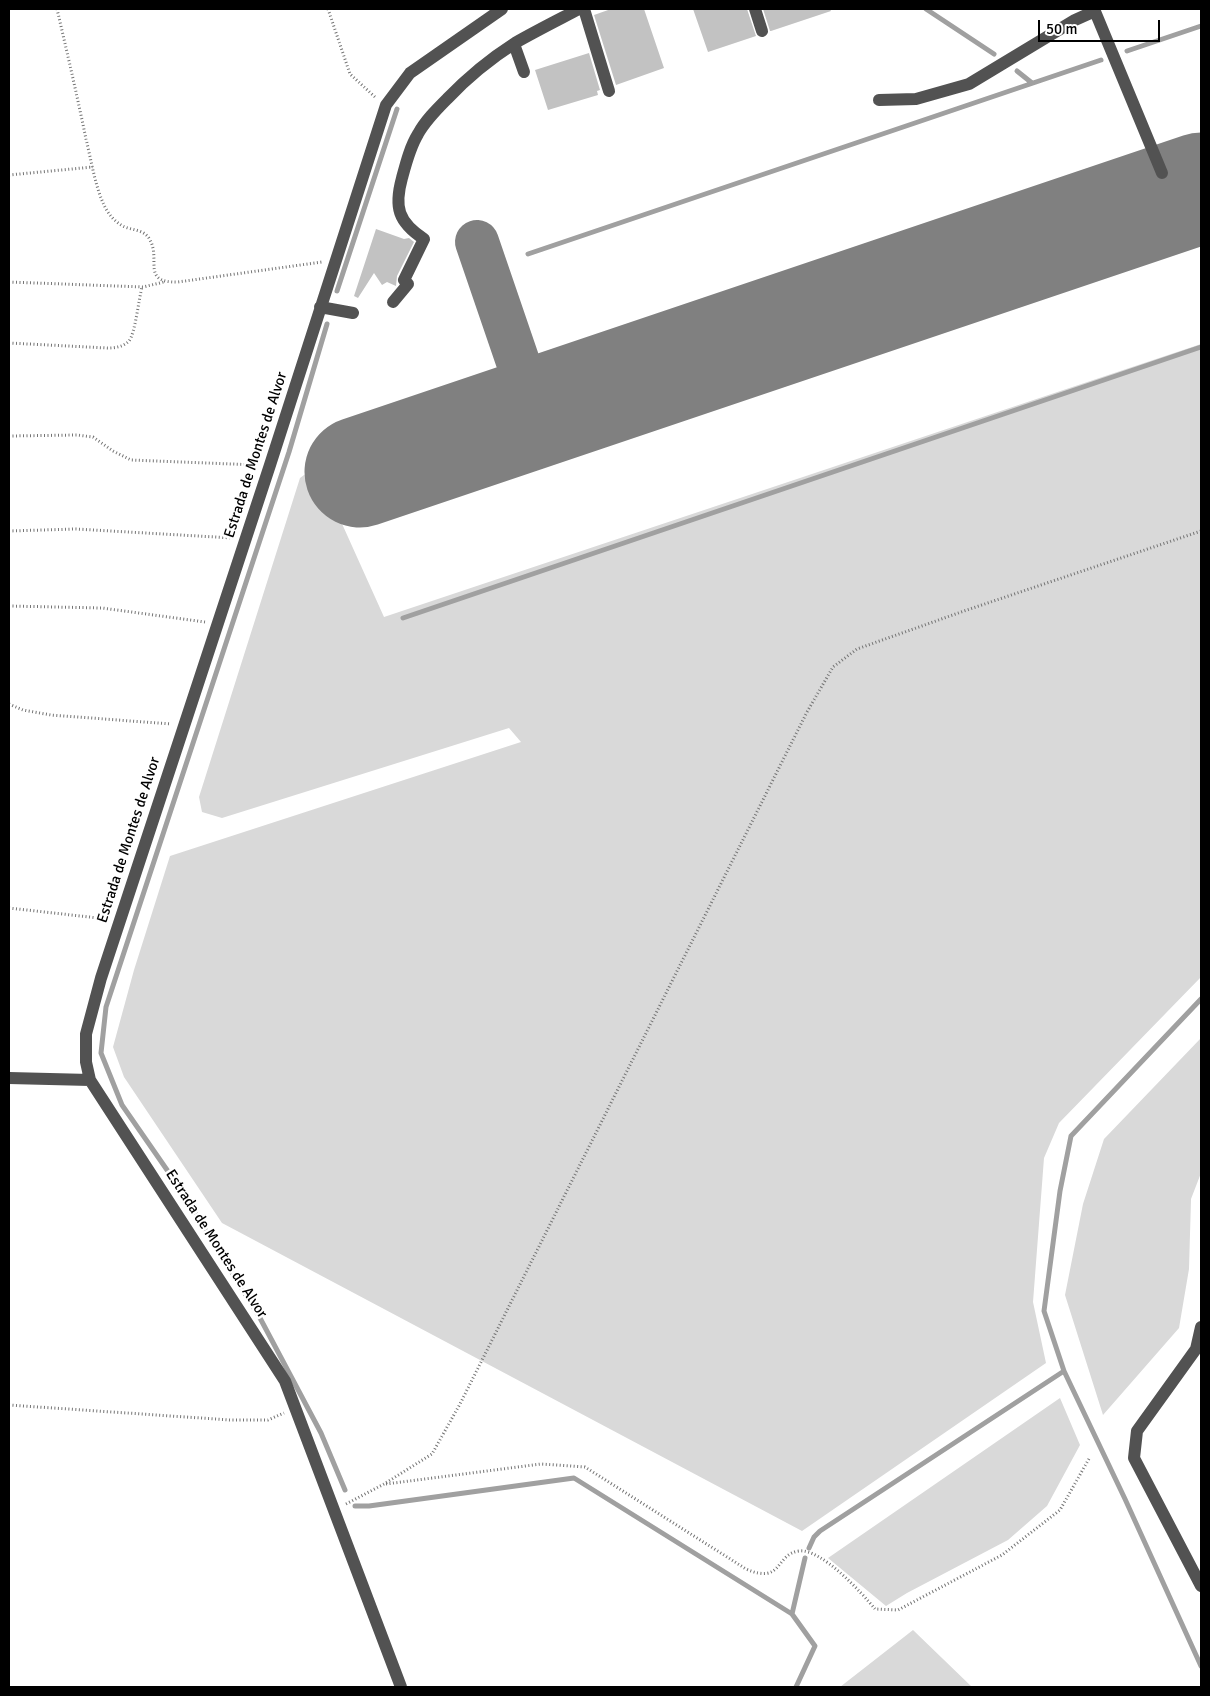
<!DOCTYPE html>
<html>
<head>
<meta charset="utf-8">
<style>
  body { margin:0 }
  #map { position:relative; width:1210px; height:1696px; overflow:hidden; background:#fff; font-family:Signika,sans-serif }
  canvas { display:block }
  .frame { position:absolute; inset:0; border:10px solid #000; pointer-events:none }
  .scale { position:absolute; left:1038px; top:20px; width:122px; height:22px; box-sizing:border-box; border:2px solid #000; border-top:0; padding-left:6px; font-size:15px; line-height:18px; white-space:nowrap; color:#000; -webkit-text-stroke:4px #fff; paint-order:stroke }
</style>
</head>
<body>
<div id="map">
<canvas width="1210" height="1696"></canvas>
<div class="frame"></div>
<div class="scale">50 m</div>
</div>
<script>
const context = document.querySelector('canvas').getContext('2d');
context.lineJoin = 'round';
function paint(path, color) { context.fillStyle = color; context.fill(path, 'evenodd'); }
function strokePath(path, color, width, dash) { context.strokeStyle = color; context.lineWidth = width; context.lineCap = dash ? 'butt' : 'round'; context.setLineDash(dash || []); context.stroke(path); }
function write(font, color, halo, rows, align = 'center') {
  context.font = font + ' Signika,sans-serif'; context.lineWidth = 5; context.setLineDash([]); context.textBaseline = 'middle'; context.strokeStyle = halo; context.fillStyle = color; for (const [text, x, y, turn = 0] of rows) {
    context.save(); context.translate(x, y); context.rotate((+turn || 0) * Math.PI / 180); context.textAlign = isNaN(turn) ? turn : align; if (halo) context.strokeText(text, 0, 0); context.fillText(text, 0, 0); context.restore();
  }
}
paint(new Path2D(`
  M1201 344V977L1059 1123 1044 1158 1033 1302 1046 1363 802 1531 222 1223 124 1077 113 1047 134 970 170 856 521 742 509 728 222 818 202 812 199 797 300 478 316 466 384 617Z
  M1201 1038V1173L1191 1199 1189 1269 1179 1328 1103 1415 1065 1295 1083 1204 1104 1139Z
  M1060 1398 1080 1445 1047 1506 1008 1540 907 1593 886 1606 828 1558Z
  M913 1630 972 1687H840Z`), '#d9d9d9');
strokePath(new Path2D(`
  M926 9 994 54
  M1127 51 1201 26
  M1017 71 1032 83
  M528 254 1101 60
  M337 291 397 109
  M327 324 289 452 106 1007 101 1053 122 1105 183 1193 260 1318 321 1433 345 1490
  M403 618 1201 347
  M1201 999 1071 1136 1060 1191 1044 1311 1064 1371 1125 1499 1201 1666
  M355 1506H369L574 1478 792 1614 815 1646 796 1687
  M809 1548 814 1537 820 1531 1064 1371
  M792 1614 805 1558`), '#a0a0a0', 5);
strokePath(new Path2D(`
  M477 242 529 394C529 405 526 411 517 419`), '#808080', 44);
strokePath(new Path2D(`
  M360 472 1201 188`), '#808080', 111);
paint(new Path2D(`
  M611 9H644L664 68 616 85 594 15Z
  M693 9H747L756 36 708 52Z
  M763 9H830L831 11 771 31H770Z
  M589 53 600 90 597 91 598 95 548 110 535 70Z
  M376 229 404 239 409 238 414 242 397 276 396 286 387 282 382 285 374 273 358 298 354 296Z`), '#c2c2c2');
strokePath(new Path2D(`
  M57 9C67 52 77 95 86 139 91 159 95 186 104 205 108 213 113 220 121 225 130 231 144 228 150 240 161 260 141 283 178 282L322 262
  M328 9 350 74 375 97
  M9 175 93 167
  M9 282 143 287 164 282
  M9 343 107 348C115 348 123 347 129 341 135 334 139 298 142 287
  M9 436 77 435 93 437 113 451 131 460 257 465
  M9 531 76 529 233 538
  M9 606 102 608 205 622
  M9 704 23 710 51 715 171 724
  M9 908 107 919
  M9 1405 230 1420H268L284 1413
  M386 1484 541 1464 585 1467 746 1569C783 1585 775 1554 799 1551 821 1548 862 1593 875 1609L898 1610 1002 1555 1060 1510 1090 1457
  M346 1504 384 1484 432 1454 460 1404 807 712 833 667 857 649 964 611 1201 531`), '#747474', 3, [1, 2.5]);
strokePath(new Path2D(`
  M584 9 609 91
  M755 9 762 31
  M1094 9 1162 173
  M514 44 524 72
  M879 100 916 99 969 84 1075 20 1095 11
  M393 302 408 284 404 280 424 239C398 222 394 207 402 178 406 163 410 147 418 134 425 121 436 110 447 99 467 78 490 59 515 43 536 31 558 20 579 9
  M320 307 353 313
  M9 1078 90 1080
  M1201 1327 1196 1349 1137 1431 1134 1458 1201 1586
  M401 1687 285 1381 90 1080 86 1062V1034L101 978 270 465 386 105 410 73 502 9`), '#525252', 12);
write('15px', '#000', '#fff', [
  ["Estrada de Montes de Alvor",256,455,-72],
  ["Estrada de Montes de Alvor",129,840,-72],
  ["Estrada de Montes de Alvor",216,1244,57]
]);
</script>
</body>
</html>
